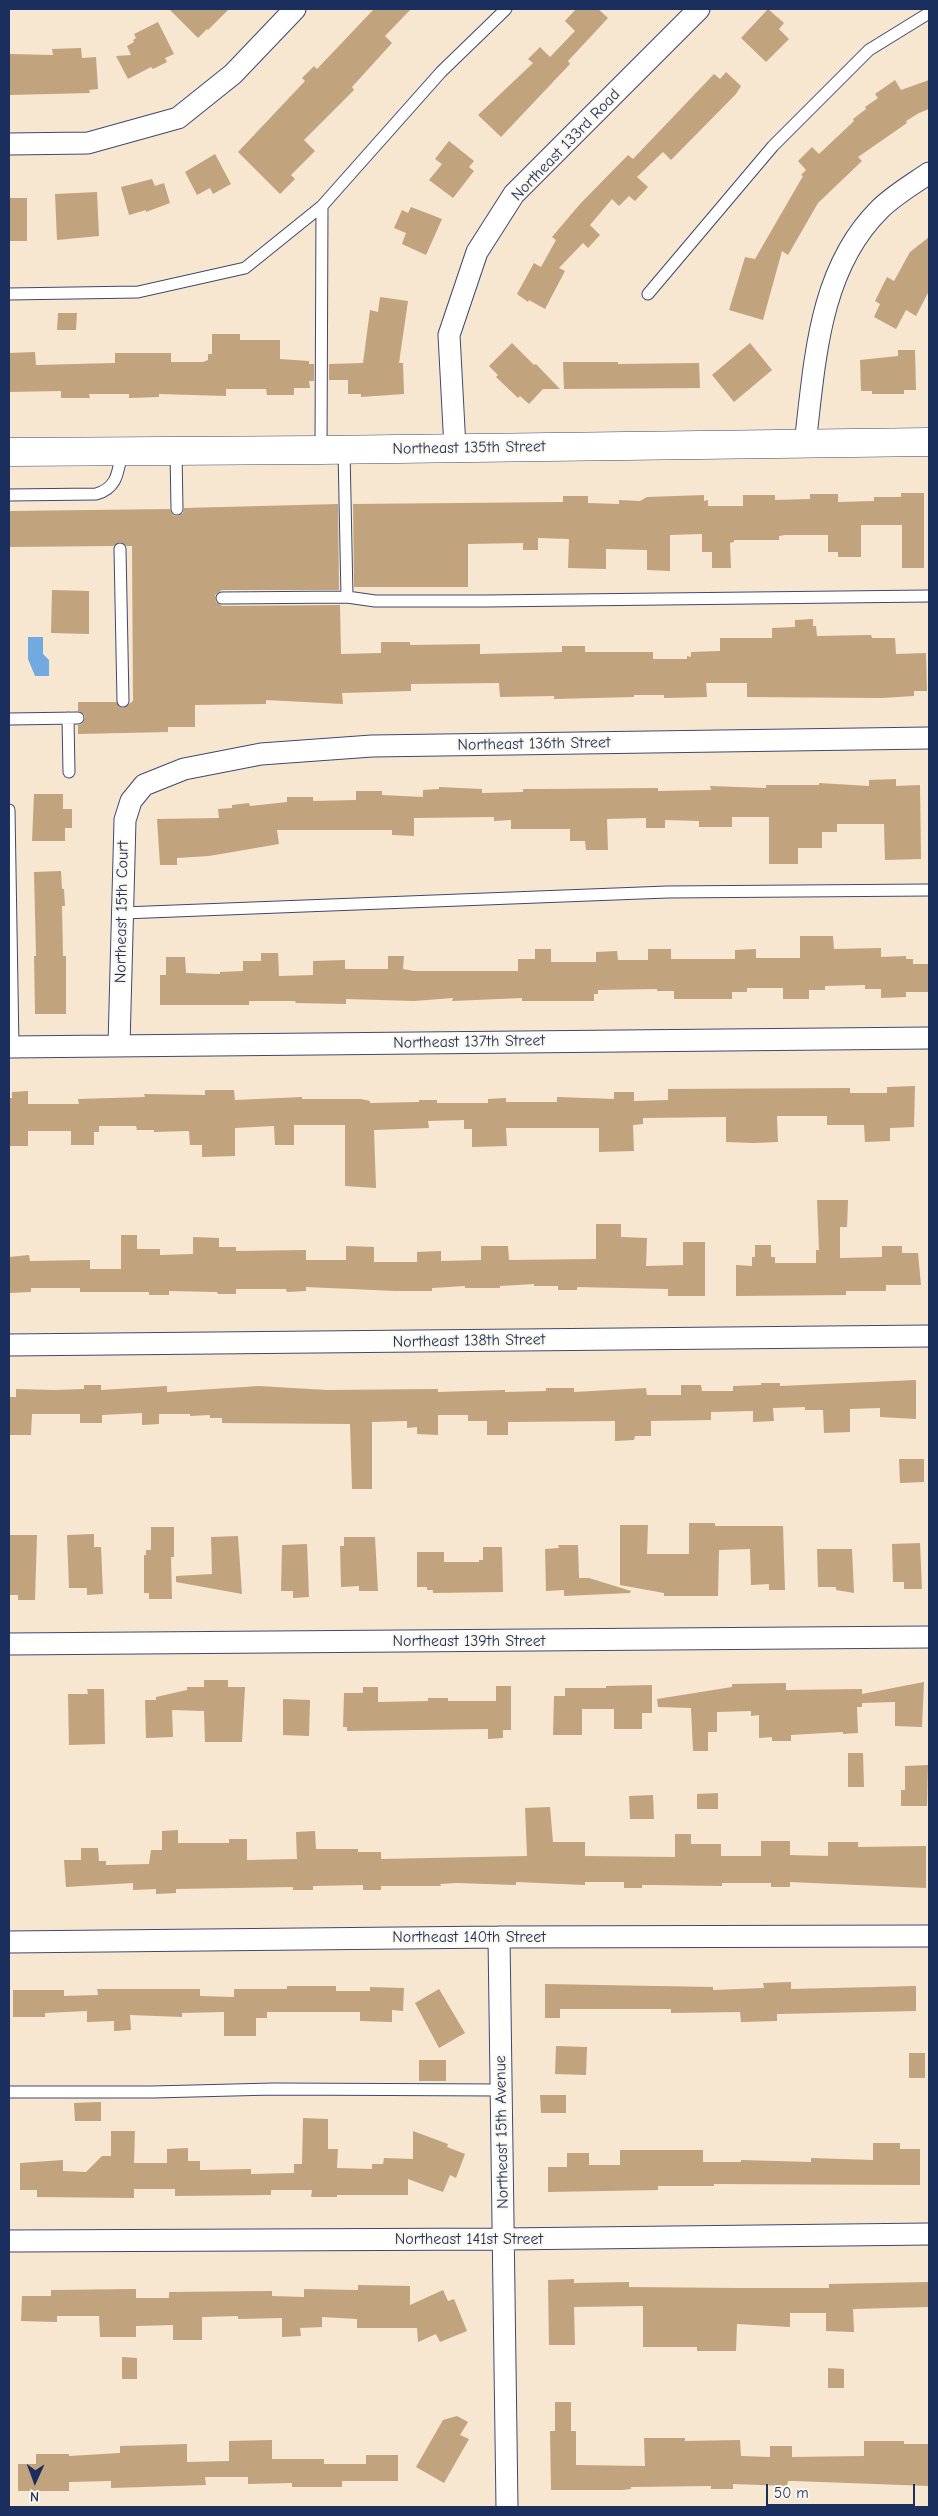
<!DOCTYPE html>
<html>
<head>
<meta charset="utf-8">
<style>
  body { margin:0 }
  #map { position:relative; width:938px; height:2516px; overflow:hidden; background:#f7e6d0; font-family:"Comic Neue",sans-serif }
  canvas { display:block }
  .frame { position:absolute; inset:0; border:10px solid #1b2f5e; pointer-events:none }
  .north { position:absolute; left:10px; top:2456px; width:50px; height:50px; -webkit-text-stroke:4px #fbf7ec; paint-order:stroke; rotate:182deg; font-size:14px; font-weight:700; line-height:20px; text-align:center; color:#1b2f5e }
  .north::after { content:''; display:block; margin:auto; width:18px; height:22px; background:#1b2f5e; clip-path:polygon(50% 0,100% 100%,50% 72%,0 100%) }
  .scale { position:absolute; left:766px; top:2484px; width:149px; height:22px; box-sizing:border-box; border:2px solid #1b2f5e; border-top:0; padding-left:6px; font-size:15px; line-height:18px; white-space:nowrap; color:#1b2f5e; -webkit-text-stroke:4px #fbf7ec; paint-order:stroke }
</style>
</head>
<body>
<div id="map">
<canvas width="938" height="2516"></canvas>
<div class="frame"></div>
<div class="north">N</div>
<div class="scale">50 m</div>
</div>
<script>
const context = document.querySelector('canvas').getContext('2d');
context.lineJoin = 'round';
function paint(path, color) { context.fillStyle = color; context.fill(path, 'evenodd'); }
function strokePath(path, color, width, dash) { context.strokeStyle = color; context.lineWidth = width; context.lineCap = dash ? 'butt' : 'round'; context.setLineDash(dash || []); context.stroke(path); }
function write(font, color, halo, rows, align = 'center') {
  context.font = font + ' "Comic Neue",sans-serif'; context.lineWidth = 4; context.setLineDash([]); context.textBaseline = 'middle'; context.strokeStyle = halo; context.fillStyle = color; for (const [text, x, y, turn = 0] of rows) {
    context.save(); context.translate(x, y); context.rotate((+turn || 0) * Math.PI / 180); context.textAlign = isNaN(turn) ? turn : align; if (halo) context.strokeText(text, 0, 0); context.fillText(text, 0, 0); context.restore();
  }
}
paint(new Path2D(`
  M28 637H43V654L49 660V676H35L28 659Z`), '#71a9e0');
paint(new Path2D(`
  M169 9H229L208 30 207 29 198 38Z
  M374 9H411L385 36 392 43 352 87 354 90 304 140 315 151 291 175 295 179 280 194 238 152 305 81 302 78 314 66 317 69Z
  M576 9H598L608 18 568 61 570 64 501 137 478 115 533 63 528 59 540 47 550 57 575 31 565 21Z
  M768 9 784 23 779 29 789 39 766 62 741 38Z
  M158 22 174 54 165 58 167 62 153 69 151 67 128 79 116 56 131 55 127 46 134 42 133 40 136 38 134 34Z
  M81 48 82 58 96 57 98 89 89 90 90 93 9 95V54L53 55 52 49Z
  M726 72 741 86 736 94 671 160 663 152 637 177 648 187 635 201 629 196 619 206 612 199 590 225 600 235 588 248 583 243 559 268 565 271 545 309 529 300 528 302 517 294 534 263 541 267 556 240 552 237 580 204 628 155 633 159 714 74 720 79Z
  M895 80 901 90 929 80V109L919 113 906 121 907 123 858 157 862 161 818 203 788 255 782 251 763 320 729 310 745 257 755 259 803 176 801 175 806 170 798 161 812 147 819 154 854 121 853 119 866 109 865 107 878 98 875 94Z
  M449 141 474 161 469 167 474 171 453 198 429 180 442 164 435 159Z
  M215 154 231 184 213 194 210 188 197 195 185 172Z
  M152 179 155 186 164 183 170 203 146 212V210L129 215 121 187Z
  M97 192 99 236 57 240 55 194Z
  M9 198H27V241H9Z
  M411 207 442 219 426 255 402 244 406 233 394 228 402 210 408 213Z
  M929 237V291L916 316 906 310 896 329 874 317 880 304 875 301 887 277 894 281 910 252Z
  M380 297 408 301 399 363H403L404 394 361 397V394H348V380H329V364L363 363 370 310 378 312Z
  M58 313H77L76 330H57Z
  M212 334H240V340H280V359L309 361V364H314V381H309L310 388H294V395H267L266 389H226V396L159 394V397L129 398V394H89L90 398H61V391L9 392V353L35 352 36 365 115 363V353H171V362H203L208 360V354H212Z
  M512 343 534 365 536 364 560 389H543L529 404 520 396 518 398 496 377 498 375 489 366Z
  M750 343 772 370 734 402 712 375Z
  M898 350H915L916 390H904V394H872V391H861L860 360 898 356Z
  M563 362H618V364L699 363 700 388 564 389Z
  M901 493H924V568H902V525H861V557H838V552H828V535H785L779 536V540H734V542L730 543 731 568H712V552H702V534L670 535V571L647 570V550L606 549V569L568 568 569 539 538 538V550H523V543L468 544V587H354L353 504 563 502V496H588V503L619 504V500L640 501 647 497 704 495V501L708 500V506H743V495H775V500L810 499V494H838V502L874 501V497H901Z
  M338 504 339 590H222L215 595 216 602 222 606 340 605 341 654 381 653V642H410V645L480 644V654L562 652V646H585V652H653V659H687V656L691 657V652L720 651V638H772V628L795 627V620L813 619V626H816L817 636 871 635 872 638H895L896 654 926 653 927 691H914V696L882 698 747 697V683H706L707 697 664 698V695H634V697L554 699V696L500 697 499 683 411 684V691L342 693 343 704 266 700V704L195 705V727H168V732L78 734V725L82 724 85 718 84 714 78 711V702H116L123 708 133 701 132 546H127L120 542 113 546 9 547V511L170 509 173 515 178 516 183 513 184 508Z
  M52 590 89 591V634L51 633Z
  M896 779V786L920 785 921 859 885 860 884 824H837V832H822V848H798V864H769V817H732V827H699V821L665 820V828H646V818L607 819 608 850H586L585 841H570V829H511V820L494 821V817L414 818V836L392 835V830H277L279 844 209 856 177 858V865H160L157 819 219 818 218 809 232 808V805L249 803 250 806 287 802V797H313V801L356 800V791H382V795L423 797V790L439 789V787L482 789V793L523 792V789H544L658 788V791L711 790 710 786 766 788V785H819V783L869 786V780Z
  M34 794H63V809H72V828H65V841H32Z
  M61 871 62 889H64L65 906H62L63 956H66V1014H35L34 956H36L34 872Z
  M800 936H833L834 949 881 948V957L906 956V959H913V964H929V992H906V997L881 998V989H865V985L825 986V990H809V999H783V988H747V992H732V999H674V991H657V989L598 990V994H594V1001H522V998L452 1001 453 998 414 1001 346 999V1004L296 1003 295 1001H249V1005H160V975H166V957H185L186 973 220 974V972L243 971V961H261V953H278L279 976 313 975V961L345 960V969H388V956H404L403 969 414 971H518V959H535V949H551V962H596V952L617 951 618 960H648V949H671V959H735V950L756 949V958H800Z
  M915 1086 914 1127 890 1128V1141L865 1142 864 1125H827V1116H777L778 1142 754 1143 726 1142V1117L643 1118V1124L633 1125 634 1151 599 1152V1128H506L507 1146 472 1147V1129H464V1120L428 1121 429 1128 374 1130 376 1188 345 1186V1125H294V1145H275L274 1126 235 1128V1156L202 1157V1145H190L189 1131 154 1132V1130H137L136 1126H99V1132H94V1145H71V1131H28V1146H9V1098H12V1092L28 1091V1104H79L78 1099 145 1097 144 1094 205 1095V1090H234L235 1100 302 1097V1099H361L370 1101V1103L419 1102V1100H437V1103H488V1099L506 1098V1102H557V1097L614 1099V1092H634V1101L668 1100V1089L850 1088V1093H887V1087Z
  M817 1200H848L847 1227H840V1258L882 1257V1246H902V1253H918L921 1285H886V1291H846V1295L736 1296V1265L752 1266V1257H755V1245H771V1257H775V1263H816V1250H819Z
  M596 1224H621V1237L647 1238 646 1266 683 1265V1242H705V1296H668V1289L577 1287V1290H558V1286H534V1284L500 1286V1288H465V1286L432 1288V1291H396L306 1287V1291L287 1292 286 1289H236V1294H218L217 1292 169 1291V1295H149V1292H80V1288H31V1292L9 1293V1257L29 1255 30 1261 90 1260V1269H121V1235H137V1249H160V1255L193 1254V1237L219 1238V1247H236V1251L306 1250V1260H346V1246L374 1247V1262H417V1252L441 1251V1261L481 1260V1246H508L509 1260 596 1259Z
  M916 1380V1419L880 1417V1408L850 1409V1432L824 1433 823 1410H805V1407L773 1408 774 1421 753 1422V1411L711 1412V1420L651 1421V1436H635L634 1440 615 1441V1421L508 1422V1435H487V1421H468V1415H438V1435L417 1434V1427L407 1428V1421L372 1422V1489H352L350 1424 222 1423V1418H210V1415L190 1416V1414H159V1424L142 1425V1413L102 1415V1423H80V1414H32L31 1435H9V1397H16V1389L55 1390 84 1389V1385H101V1390L167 1386V1392L259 1386 327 1390 438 1389V1392L505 1390V1392L546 1391V1388H574V1392L646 1388 647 1395H681V1385H701L702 1391H733V1386L761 1385V1383H780V1386Z
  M899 1459H924V1482L900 1483Z
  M689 1523H715V1526H783L785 1590H769V1584L751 1585 750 1549 719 1550 718 1596H664V1593L620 1585V1525H648L647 1554H689Z
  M151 1527H174V1557H171L172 1599H149V1593H144V1555H146V1550H151Z
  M94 1534V1547H101L103 1594 87 1595V1588H69L67 1535Z
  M9 1535H37L35 1600H18V1595H9Z
  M238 1536 242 1594 176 1582V1576L212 1574 211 1537Z
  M344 1537H375L378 1591H359V1586L341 1587 340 1546H344Z
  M920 1543 922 1589H904V1582H893L892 1544Z
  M307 1544 309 1597 293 1598V1591H281L282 1545Z
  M558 1545H578L579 1578H589L631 1591 630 1593 564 1596V1590L546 1591 545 1549 559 1548Z
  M483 1547H502L503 1592 433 1593V1590H427V1587H417V1552H444V1562H479V1560H483Z
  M817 1549H852L854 1593 836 1590V1587H818Z
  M204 1680H228V1687H245L242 1742H205L204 1711 172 1710 173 1737 146 1738 145 1700H156V1697L187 1690V1687H204Z
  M924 1682 922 1727 895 1726V1702L862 1703V1707H857L858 1733 843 1734V1732L791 1735V1741H772V1737L759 1738V1715L751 1716V1711L717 1712V1732H708V1751H693L691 1708 658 1707 657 1699 732 1687V1684L786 1683V1690L862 1689V1694Z
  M652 1685V1713H642V1729H614V1709H582V1735H553L554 1696H565V1688H606V1686Z
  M496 1686H511V1730H503V1738L488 1739V1729L347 1731V1727H343L344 1693H363V1687H378V1702L428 1701V1698H448V1701H496Z
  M87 1689H104L105 1744 69 1745 68 1694H88Z
  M283 1699 310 1700 309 1736 283 1735Z
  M848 1753H863L864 1787H848Z
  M928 1765 927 1806H901V1790H905V1766Z
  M718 1793V1809H697V1794Z
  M653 1795 654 1819H630L629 1796Z
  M550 1807 553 1842H585V1856L675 1857V1834H691V1844H721V1856H761V1841H790V1855L828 1856V1842H858V1847L926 1846V1888L790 1882V1887H771V1883H722V1886L653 1885H642V1888H624V1882H585V1885L516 1882V1885L457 1883 440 1884 441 1886H381V1890H363V1885L313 1886V1890H293V1887L176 1889V1893L156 1894V1889L133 1890V1883L66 1887 64 1860H81V1848H98L99 1861H106V1865L149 1864 151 1850H162V1831L178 1830V1843H229V1839H247V1860L297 1859 296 1832 315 1831 316 1849H358V1852H381V1859L527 1856 525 1808Z
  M791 1982V1989L916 1986V2011L777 2014V2021L741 2022 740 2012 671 2013V2009H560V2018H545V1984L713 1987V1990L764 1988 763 1983Z
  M287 1986H336V1991H370V1987L404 1988 403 2011 392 2010V2022L360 2021V2012H267V2018H256V2036H224V2012L182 2013V2017L130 2015 131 2030 114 2031V2021L87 2022V2011L45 2013V2017H13V1990H64V1996L98 1995 97 1989H200V1996L234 1997V1989H287Z
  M439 1989 465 2033 439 2048 415 2003Z
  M556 2046 587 2047 586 2075 555 2074Z
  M909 2053H925V2078H909Z
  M419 2060H446V2081H419Z
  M540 2095H566V2113H541Z
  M101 2102V2121H75L74 2103Z
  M303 2118 328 2119V2149H338L337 2168 372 2169V2164H383L384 2158 413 2159V2131L448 2144 447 2147 465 2154 456 2178 450 2175 443 2192 408 2179V2195H337V2197H311L312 2190H271V2195L175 2196V2189H134V2198L37 2197V2190H20V2163L63 2160V2171L86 2172 102 2156H111V2131H135L134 2163H167V2149L188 2148V2161H200V2170L251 2169V2174L294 2173V2164H302Z
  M873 2143H900V2149H920V2185L714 2184V2186H658V2190L548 2192V2167H567V2153H589V2165H620V2150H703V2162H741V2160L811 2162V2158L873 2160Z
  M574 2279V2283L629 2282V2287L737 2288H829V2284L929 2282V2307L853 2309 854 2332 826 2331V2313H790V2327L737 2324 736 2351H697V2347H643V2306L574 2307 575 2345H549L548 2280Z
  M358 2285 410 2286V2305L443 2290 448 2301 454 2299 467 2331 440 2342 436 2334 418 2342 417 2328H357V2319L322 2317V2327L300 2328 301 2336 282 2337V2318L238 2319V2316L202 2317V2340H173V2325L136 2326V2337H100L99 2316H57V2322L21 2321 22 2296H51V2290L136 2289V2298H169V2292L272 2291V2296L304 2297V2289L358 2290Z
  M122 2357 137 2358V2379H122Z
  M828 2368 844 2369V2388H828Z
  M555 2402H571V2431H576V2465L645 2466 644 2438H685V2441L740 2440 741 2456 770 2457V2446H792V2457L864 2456V2441H904V2444H929V2486L794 2481H788L787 2486 733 2484V2489H711V2486L631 2487V2489L622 2490H551L550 2431H555Z
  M457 2416 468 2422 460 2435 469 2439 444 2483 416 2467 443 2420Z
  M272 2440V2459H324V2464H366V2455H398V2481H342V2487H292V2483L248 2484V2477H205L206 2485 111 2488V2481L69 2482V2491H18V2464H36V2454H69V2456L120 2453V2446L187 2444V2462L229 2461V2441Z`), '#c1a37e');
const service = new Path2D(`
  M9 294 138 292 245 268 322 206
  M648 294 773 146 869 50 929 13
  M321 450 322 206 441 72 506 9
  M344 450 347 597
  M176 451 177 509
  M9 495 96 494C118 488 118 471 122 451
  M120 549 123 701
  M222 598 347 597 375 601H486L929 596
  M68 718 69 772
  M9 719 78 718
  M9 810 13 1047
  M123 913 667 892 929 890
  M9 2092H153L273 2089 501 2090`);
const minor = new Path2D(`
  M9 144 88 143 178 118 233 74 295 9
  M805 444C815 363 818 270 880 209 894 195 913 184 929 173
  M455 448 449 335 477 252 514 194 699 9
  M119 1045 125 820 131 801 144 785 184 769 261 754 372 746 929 738
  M9 1047 929 1038
  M9 1345 929 1336
  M9 1644 929 1637
  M499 1937 507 2507
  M9 1942 499 1937 929 1936
  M9 2241 503 2239 929 2234`);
const secondary = new Path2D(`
  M9 452 321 450 929 442`);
strokePath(service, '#3c4a6f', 13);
strokePath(minor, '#3c4a6f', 23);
strokePath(secondary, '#3c4a6f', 29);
strokePath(service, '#fff', 11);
strokePath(minor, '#fff', 21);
strokePath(secondary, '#fff', 28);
write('16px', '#1b2f5e', '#fbf7ec', [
  ["Northeast 133rd Road",566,145,-46],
  ["Northeast 135th Street",469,448,-1],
  ["Northeast 136th Street",534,744,-1],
  ["Northeast 15th Court",122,912,-89],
  ["Northeast 137th Street",469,1042,-1],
  ["Northeast 138th Street",469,1341,-1],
  ["Northeast 139th Street",469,1641],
  ["Northeast 140th Street",469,1937],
  ["Northeast 15th Avenue",502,2132,-91],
  ["Northeast 141st Street",469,2239]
]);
</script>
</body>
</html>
